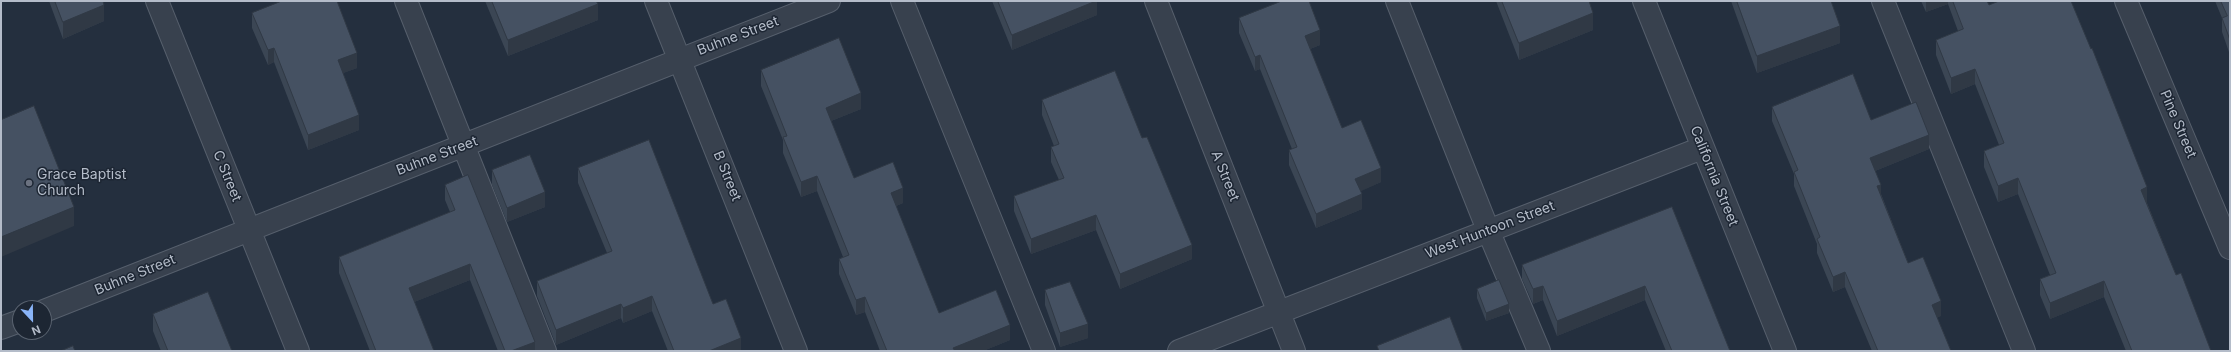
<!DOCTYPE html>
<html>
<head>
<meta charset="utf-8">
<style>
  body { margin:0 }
  #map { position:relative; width:2231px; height:352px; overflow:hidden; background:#242f3e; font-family:Inter,sans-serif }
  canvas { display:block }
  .frame { position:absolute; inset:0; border:2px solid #b4bcc9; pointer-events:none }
  .north { position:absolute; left:12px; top:300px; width:40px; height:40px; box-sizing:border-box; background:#1d2633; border:1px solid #59626f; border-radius:50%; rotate:158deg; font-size:11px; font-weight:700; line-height:16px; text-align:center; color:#b4bcc9 }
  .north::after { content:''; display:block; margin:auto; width:14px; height:18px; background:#8ab4f8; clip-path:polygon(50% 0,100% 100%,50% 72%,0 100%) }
</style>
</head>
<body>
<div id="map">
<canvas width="2231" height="352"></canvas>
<div class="frame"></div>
<div class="north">N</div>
</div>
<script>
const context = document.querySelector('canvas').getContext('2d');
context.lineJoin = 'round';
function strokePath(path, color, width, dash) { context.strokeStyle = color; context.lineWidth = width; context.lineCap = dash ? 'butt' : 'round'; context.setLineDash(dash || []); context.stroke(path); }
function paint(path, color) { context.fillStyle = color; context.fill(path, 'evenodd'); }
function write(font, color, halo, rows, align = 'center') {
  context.font = font + ' Inter,sans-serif'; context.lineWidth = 3; context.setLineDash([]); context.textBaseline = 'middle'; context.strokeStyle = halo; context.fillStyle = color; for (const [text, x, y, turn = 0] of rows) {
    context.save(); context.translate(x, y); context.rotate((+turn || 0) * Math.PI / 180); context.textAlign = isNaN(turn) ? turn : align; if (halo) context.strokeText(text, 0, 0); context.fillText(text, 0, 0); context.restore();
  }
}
const minor = new Path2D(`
  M157 1 298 351
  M406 1 545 351
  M656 1 796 351
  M902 1 1044 351
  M1156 1 1294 351
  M1397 1 1488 230 1539 351
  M1644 1 1785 351
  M1883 1 2024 351
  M2126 1 2230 248
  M44 311 829 1
  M1 328 20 321
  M1179 351 1702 148`);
strokePath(minor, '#565f6c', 24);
strokePath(minor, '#38414e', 22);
paint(new Path2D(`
  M49 1H103L104 21 63 39Z
  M485 1H596L598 20 508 56Z
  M992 1H1097V15L1012 50Z
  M1496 1H1589L1593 30 1519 60Z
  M1731 1H1831L1840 43 1757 73Z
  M1921 1H1987L1989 5 2147 203 2176 275 2211 351H2126L2104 297 2050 319 2040 295V279L2050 275 2018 194 1998 202 1984 167V151L1999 145 1975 84 1951 94 1936 55V40L1958 31 1948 4 1926 12Z
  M2215 1H2230V55L2222 32V18Z
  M252 13 357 68 343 73 359 130 308 150 274 62 268 65 252 28Z
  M1239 18 1320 45 1310 49 1342 128 1381 182 1360 191 1362 209 1316 228 1289 165V150L1292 149 1260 69 1255 71 1239 33Z
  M761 70 861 109 831 121 854 178 903 203 896 206 939 313 1010 340 983 351H880L865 312 856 315 839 274V259L843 257 817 191 801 197 783 153V140L761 86Z
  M1042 100 1142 138 1192 259 1120 289 1096 230 1031 254 1014 211V196L1059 180 1051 162V147L1054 146 1042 115Z
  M1772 107 1871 120 1929 149 1875 171 1881 194 1908 263 1941 316 1937 317 1951 351H1872L1845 287 1833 292 1817 253V244L1794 186V174L1772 121Z
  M578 168 713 304 741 351H668L652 311 623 323 621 318 556 345 537 296V281L607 253 578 183Z
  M492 170 545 207 507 222 492 185Z
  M445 185 535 351H498L470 280 414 302 434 351H370L339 273V257L450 212 445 200Z
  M1672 207 1730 351H1666L1645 300 1557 336 1543 300 1533 304 1522 279V265Z
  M1477 289 1509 313 1486 321 1477 298Z
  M1045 290 1088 338 1060 347 1045 305Z
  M153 314 232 351H161L153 331Z`), '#3b4654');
paint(new Path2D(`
  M1096 1H1097V15L1012 50V35Z
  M1926 1H1948V4L1926 12Z
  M598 4V20L508 56V40Z
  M104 5V21L63 39V22Z
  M1593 13V30L1519 60V43Z
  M1840 26V43L1757 73V56Z
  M1320 30V45L1305 51V36Z
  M274 48V62L268 65V50Z
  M357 53V68L338 75V60Z
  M1260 55V69L1255 71V57Z
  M1975 69V84L1951 94V78Z
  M861 93V109L826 123V108Z
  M359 115V130L308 150V135Z
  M1929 135V149L1870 173V158Z
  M1381 168V182L1355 194V179Z
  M817 176V191L801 197V182Z
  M2018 178V194L1998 202V186Z
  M1881 185V200L1877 186Z
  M2147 187V203L2141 206V190Z
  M903 188V203L891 208V193Z
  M545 192V207L507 222V208Z
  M1362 194V209L1316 228V214Z
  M74 207V226L1 257V237Z
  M1096 215V230L1031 254V239Z
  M1192 245V259L1120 289V274Z
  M470 264V280L409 304V288Z
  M1845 272V287L1833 292V277Z
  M2104 281V297L2050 319V303Z
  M1543 286V300L1533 304V289Z
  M1645 286V300L1557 336V321Z
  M652 296V311L623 323V308Z
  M865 297V312L856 315V300Z
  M1941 301V316L1932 319V305Z
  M621 304V318L556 345V330Z
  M1509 304V313L1486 321V313Z
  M1088 324V338L1060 347V333Z
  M1010 325V340L983 351H953V348Z
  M741 338V351H709Z
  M535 342V351H511Z`), '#303945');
const building = new Path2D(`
  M55 1H103L104 5 63 22Z
  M282 1H337L357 53 338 60 359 115 308 135 274 48 268 50 252 13Z
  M492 1H596L598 4 508 40Z
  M998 1H1096L1012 35Z
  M1282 1H1309L1320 30 1305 36 1342 128 1361 120 1381 168 1355 179 1362 194 1316 214 1289 150 1297 147 1260 55 1255 57 1239 18Z
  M1502 1H1589L1593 13 1519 43Z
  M1737 1H1831L1840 26 1757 56Z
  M1953 1H1987L1989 5 1999 1H2071L2091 49 2092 48 2147 187 2141 190 2176 275 2181 273 2211 351H2132L2104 281 2050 303 2040 279 2056 273 2018 178 1998 186 1984 151 2004 143 1975 69 1951 78 1936 40 1963 29Z
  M2221 1H2230V40L2222 18 2227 16Z
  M839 38 861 93 826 108 854 178 893 162 903 188 891 193 939 313 996 290 1010 325 953 348 955 351H887L865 297 856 300 839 259 849 255 817 176 801 182 783 137 787 136 761 70Z
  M1115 71 1142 138 1147 137 1192 245 1120 274 1096 215 1031 239 1014 196 1064 178 1051 147 1059 144 1042 100Z
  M1853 74 1871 120 1916 102 1929 135 1870 158 1881 185 1877 186 1908 263 1923 257 1941 301 1932 305 1951 351H1878L1845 272 1833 277 1817 239 1820 237 1794 172 1798 170 1772 107Z
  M34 106 74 207 1 237V120Z
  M649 140 713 304 726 299 741 338 709 351H674L652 296 623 308 621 304 556 330 537 281 612 251 578 168Z
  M530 155 545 192 507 208 492 170Z
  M468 175 535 342 511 351H505L470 264 409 288 434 351H376L339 257 455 210 445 185Z
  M1672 207 1730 351H1672L1645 286 1557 321 1543 286 1533 289 1522 265Z
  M1499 280 1509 304 1486 313 1477 289Z
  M1070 282 1088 324 1060 333 1045 290Z
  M208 292 232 351H168L153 314Z
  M1450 317 1463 351H1379L1377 346Z
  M73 346 75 351H61Z`);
paint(building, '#455162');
strokePath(building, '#303945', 1);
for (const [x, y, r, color] of [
  [29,183,4,"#6b7280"]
]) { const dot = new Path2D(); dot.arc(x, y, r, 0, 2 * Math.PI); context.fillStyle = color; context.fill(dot); strokePath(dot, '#1d2633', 1.5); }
write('14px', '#b4bcc9', '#1d2633', [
  ["Buhne Street",738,36,-21],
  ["Pine Street",2178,124,67],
  ["Buhne Street",437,156,-21],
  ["C Street",227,176,68],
  ["B Street",727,176,68],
  ["A Street",1225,176,68],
  ["California Street",1714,176,68],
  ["West Huntoon Street",1490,230,-21],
  ["Buhne Street",135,275,-22]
]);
write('14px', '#b4bcc9', '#1d2633', [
  ["Grace Baptist",37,175],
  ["Church",37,191]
], 'left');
</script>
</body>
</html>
